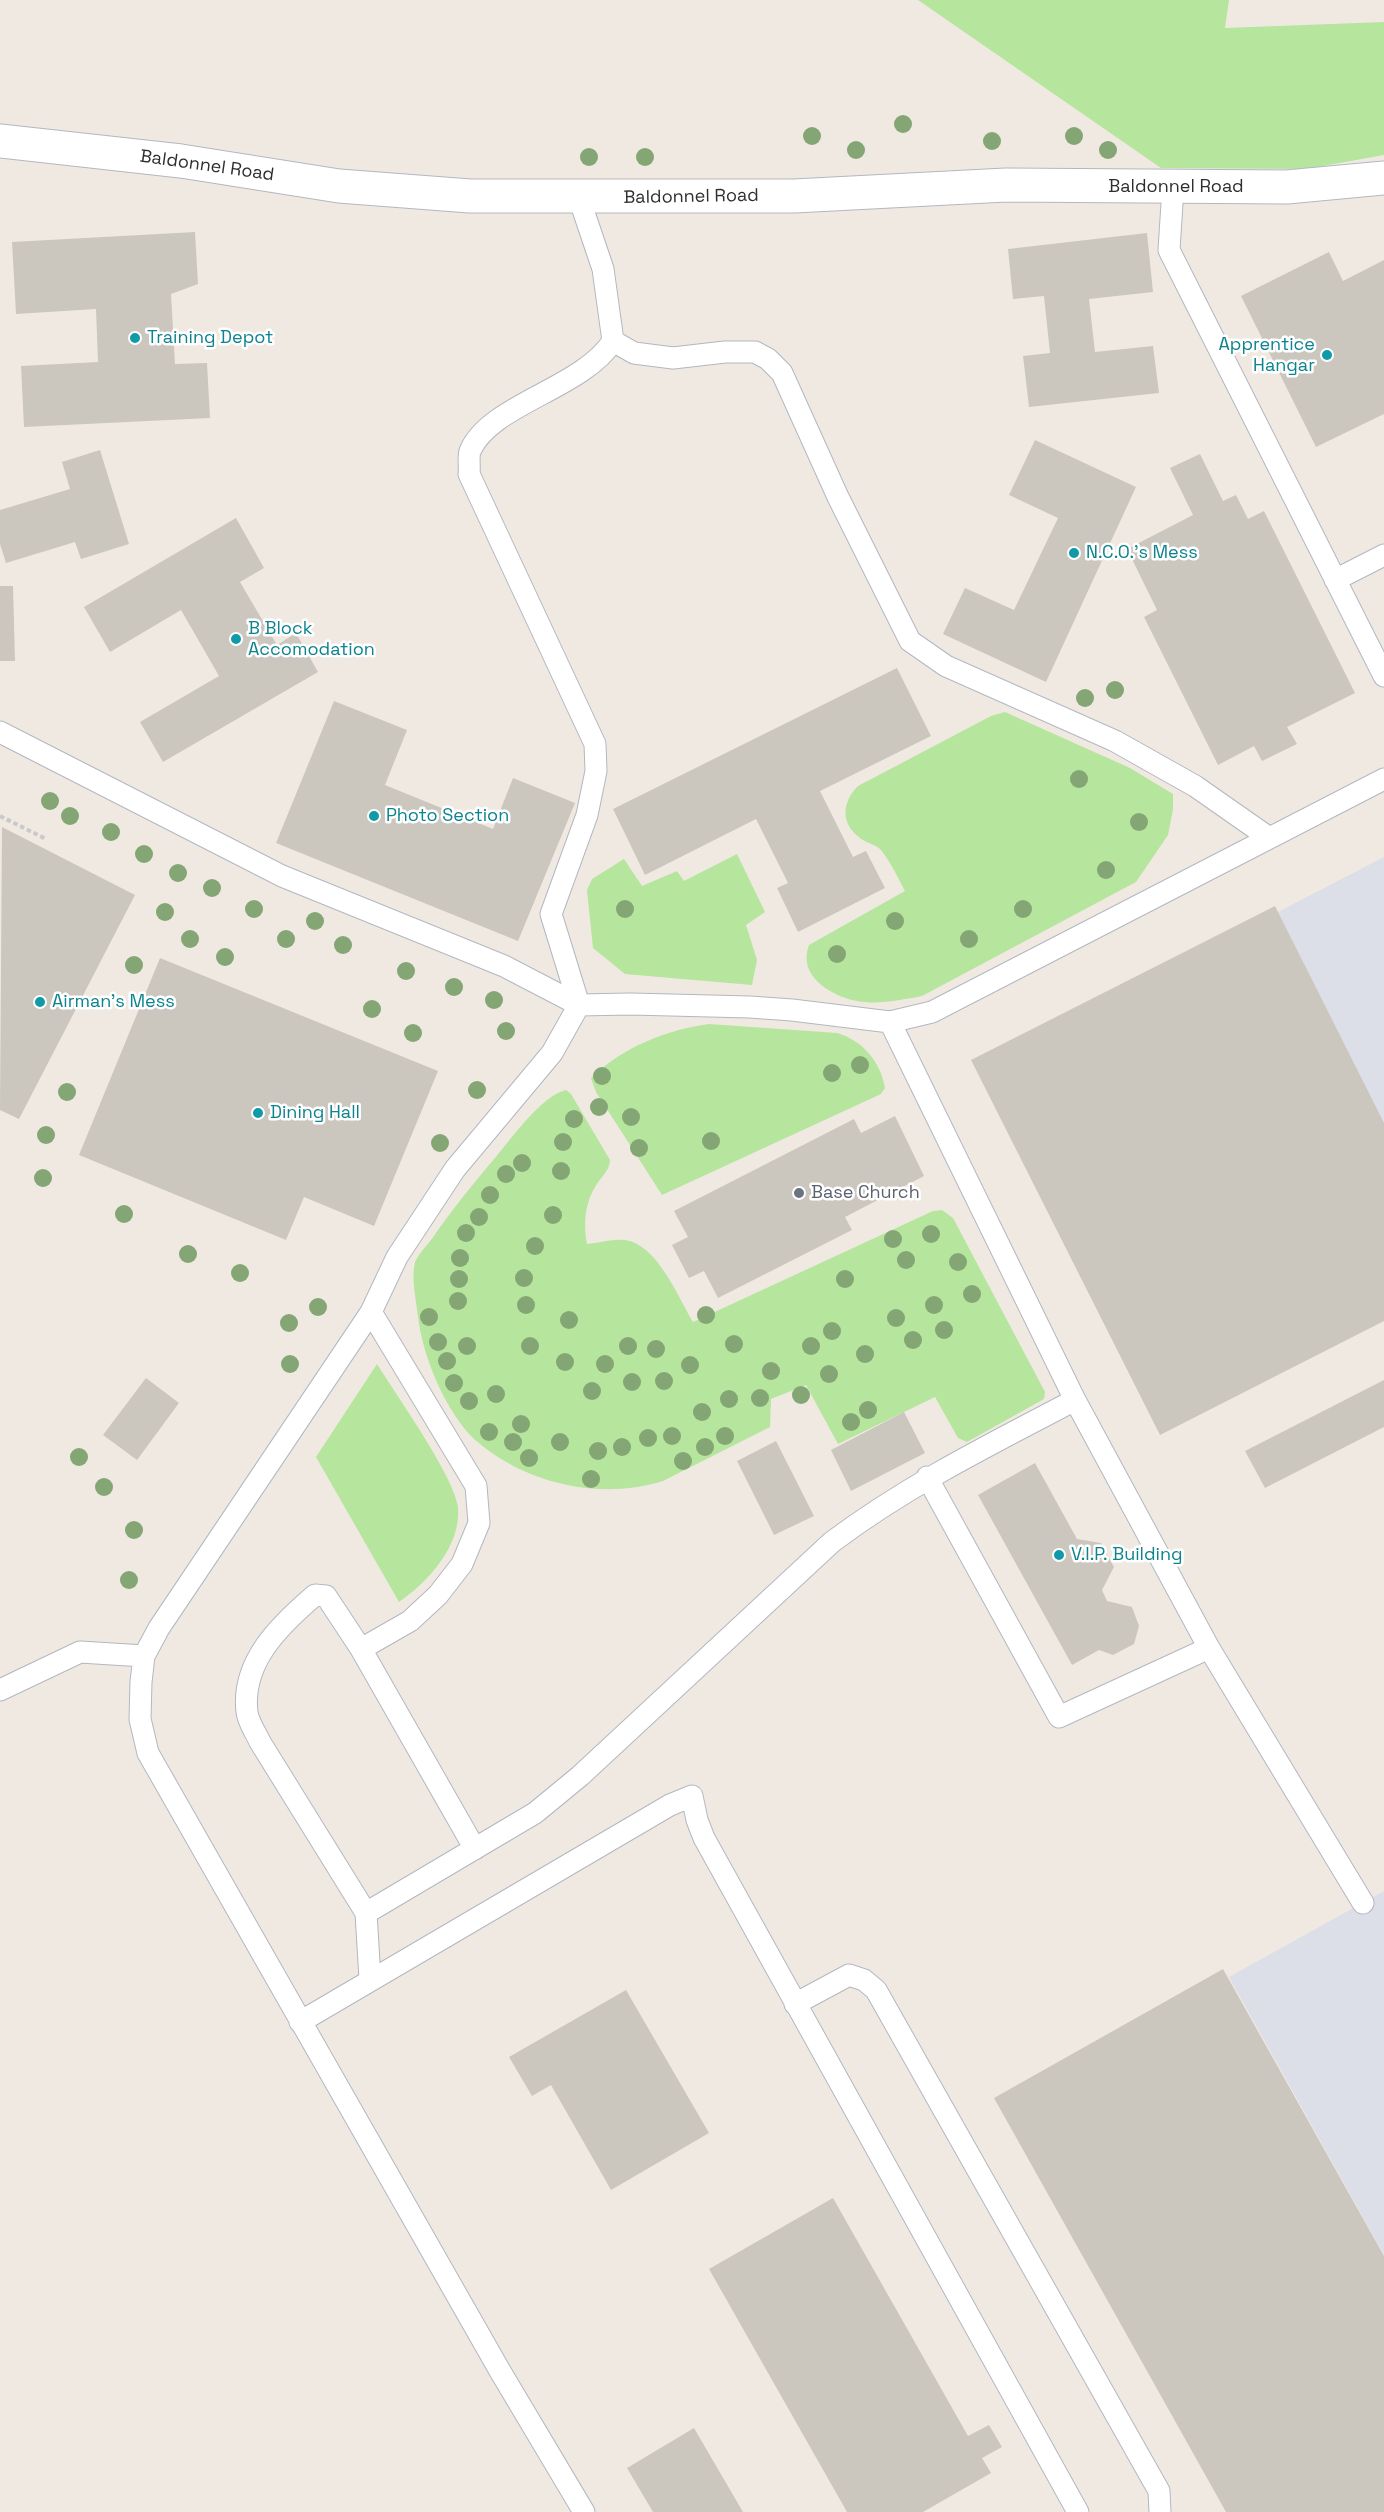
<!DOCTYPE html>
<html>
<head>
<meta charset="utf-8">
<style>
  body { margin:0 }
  canvas { display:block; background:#efe9e1 }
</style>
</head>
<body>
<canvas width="1384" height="2512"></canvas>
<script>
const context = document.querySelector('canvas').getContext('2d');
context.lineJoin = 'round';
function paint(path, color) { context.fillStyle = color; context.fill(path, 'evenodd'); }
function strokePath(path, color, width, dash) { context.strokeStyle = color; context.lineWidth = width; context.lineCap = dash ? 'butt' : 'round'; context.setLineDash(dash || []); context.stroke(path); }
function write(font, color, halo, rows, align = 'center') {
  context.font = font + ' "Space Grotesk",sans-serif'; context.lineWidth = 5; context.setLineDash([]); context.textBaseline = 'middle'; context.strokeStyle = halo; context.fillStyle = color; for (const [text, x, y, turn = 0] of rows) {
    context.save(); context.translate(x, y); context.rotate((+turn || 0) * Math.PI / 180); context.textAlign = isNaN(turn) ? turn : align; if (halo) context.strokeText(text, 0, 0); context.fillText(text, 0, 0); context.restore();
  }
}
paint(new Path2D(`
  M1384 857V1125L1278 912Z
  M1384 1891V2255L1229 1977Z`), '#dcdee8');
paint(new Path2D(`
  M918 0H1229L1225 28 1384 22V155L1306 169 1161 168Z
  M1005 712 1130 768 1173 794V809L1168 835 1136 882 922 996C901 1000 878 1005 857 1001 831 996 797 976 809 945L905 891C898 878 890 861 881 850 876 844 866 843 860 838 840 823 842 802 858 786L991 716Z
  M737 854 765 912 746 925 757 960 752 985 625 974 593 948 587 890 592 879 624 859 642 886 677 871 684 881Z
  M709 1024 837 1033C862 1040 881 1062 885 1088L881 1094 662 1195 596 1092 591 1078C623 1047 666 1030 709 1024Z
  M566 1090 571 1094 610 1160C609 1170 605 1173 599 1181 585 1200 583 1222 587 1244 599 1243 612 1239 625 1240 657 1244 678 1297 693 1322L933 1211 942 1210 953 1218 1045 1392 1044 1399 967 1442 958 1438 935 1397 838 1444 806 1385 771 1399 770 1427 663 1481C602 1500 530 1485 480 1444 448 1419 422 1356 418 1316 416 1300 411 1278 415 1262 418 1255 426 1246 431 1240 451 1211 472 1185 495 1158 512 1138 541 1096 566 1090Z
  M377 1364C395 1393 456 1479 458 1508 461 1546 428 1582 399 1602L316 1457Z`), '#b6e59e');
paint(new Path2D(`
  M195 232 198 284 171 294 175 364 207 363 210 418 24 427 21 366 98 362 96 309 16 314 12 242Z
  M1147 233 1153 292 1089 299 1095 352 1153 346 1159 393 1029 407 1023 356 1050 353 1044 296 1013 299 1008 249Z
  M1329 252 1343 281 1384 260V414L1316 447 1241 296Z
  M1035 440 1136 487 1046 682 943 634 965 588 1014 610 1058 518 1009 495Z
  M100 450 129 544 81 559 75 542 6 563 0 544V510L70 489 62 462Z
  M1200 454 1223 501 1236 495 1248 519 1264 511 1355 693 1287 727 1297 744 1262 761 1254 746 1218 765 1144 617 1157 610 1127 549 1193 515 1170 468Z
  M236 518 264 568 240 582 277 645 296 633 318 672 163 762 140 722 219 676 181 610 110 652 84 607Z
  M0 586H13L15 661H0Z
  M897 668 931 736 820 791 853 857 866 851 885 888 798 932 777 888 788 883 756 819 645 875 613 809Z
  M334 701 407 730 385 785 493 829 513 778 575 803 518 941 276 843Z
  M2 827 135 895 19 1119 0 1110Z
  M1275 906 1384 1123V1321L1160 1435 971 1060Z
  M160 958 438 1071 374 1226 304 1197 286 1240 79 1155Z
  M895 1116 924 1176 845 1217 852 1230 718 1298 704 1271 689 1278 672 1245 688 1237 674 1211 854 1119 861 1133Z
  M146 1378 179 1403 137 1460 103 1435Z
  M1384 1380V1427L1265 1488 1245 1451Z
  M904 1412 925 1453 851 1491 831 1450Z
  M776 1441 814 1516 774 1535 737 1461Z
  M1035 1463 1077 1539 1101 1543 1114 1567 1102 1590 1107 1601 1132 1607 1139 1626 1134 1644 1113 1655 1099 1650 1072 1665 978 1495Z
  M1223 1969 1384 2256V2512H1226L994 2098Z
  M626 1990 709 2133 611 2190 551 2085 532 2096 509 2057Z
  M833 2198 968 2436 989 2425 1002 2447 982 2458 991 2473 923 2512H847L709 2269Z
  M694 2428 743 2512H653L627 2468Z`), '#cbc7bf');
const lane = new Path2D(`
  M1173 188 1169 250 1384 676
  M579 198 603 269 613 341C582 389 490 404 470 451 468 457 470 468 469 474L595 744 596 771 587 815 551 914 579 1005 552 1053 455 1169 397 1257 371 1312 159 1628 144 1656 141 1682 140 1719 148 1753 500 2371 584 2512
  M613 341 634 353 673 358 725 352H755L768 359 782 373 838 497 910 641 946 666 1115 741 1195 786 1268 837
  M1335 580 1384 555
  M0 732 282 876 504 966 579 1005 631 1004 750 1007 792 1010 890 1022 932 1012 1384 779
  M890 1022 1075 1400 1209 1648 1363 1903
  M927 1477 1059 1717 1209 1648
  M361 1649 410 1621 438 1595 462 1564 479 1523 476 1486 371 1312
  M0 1690 80 1652 144 1656
  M366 1913 535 1813 580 1776 832 1542C908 1485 991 1444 1075 1400
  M370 1979 366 1913 260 1742C256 1733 248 1722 247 1712 241 1662 280 1625 315 1595L326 1596 361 1649 475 1849
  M795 2004 849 1975 864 1980 876 1990 1159 2491 1160 2512
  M300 2022 670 1805 692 1796 697 1820 704 1838 1078 2512`);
const secondary = new Path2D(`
  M0 141 181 161 339 186 470 196H794L1006 185 1287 187 1384 178`);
strokePath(lane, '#b4b7c1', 23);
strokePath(secondary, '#b4b7c1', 35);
strokePath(new Path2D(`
  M0 816 46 839`), '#c9c9c9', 4, [4.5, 3]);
strokePath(lane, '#fff', 21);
strokePath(secondary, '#fff', 33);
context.fillStyle = '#84a574';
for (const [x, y] of [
  [903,124],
  [812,136],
  [1074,136],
  [992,141],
  [856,150],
  [1108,150],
  [589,157],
  [645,157],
  [1115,690],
  [1085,698],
  [1079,779],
  [50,801],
  [70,816],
  [1139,822],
  [111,832],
  [144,854],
  [1106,870],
  [178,873],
  [212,888],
  [254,909],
  [625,909],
  [1023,909],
  [165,912],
  [315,921],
  [895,921],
  [190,939],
  [286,939],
  [969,939],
  [343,945],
  [837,954],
  [225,957],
  [134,965],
  [406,971],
  [454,987],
  [494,1000],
  [372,1009],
  [506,1031],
  [413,1033],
  [860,1065],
  [832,1073],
  [602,1076],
  [477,1090],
  [67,1092],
  [599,1107],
  [631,1117],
  [574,1119],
  [46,1135],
  [711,1141],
  [563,1142],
  [440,1143],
  [639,1148],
  [522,1163],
  [561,1171],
  [506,1174],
  [43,1178],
  [490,1195],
  [124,1214],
  [553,1215],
  [479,1217],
  [466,1233],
  [931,1234],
  [893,1239],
  [535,1246],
  [188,1254],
  [460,1258],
  [906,1260],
  [958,1262],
  [240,1273],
  [524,1278],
  [459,1279],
  [845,1279],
  [972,1294],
  [458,1301],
  [526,1305],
  [934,1305],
  [318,1307],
  [706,1315],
  [429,1317],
  [896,1318],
  [569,1320],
  [289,1323],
  [944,1330],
  [832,1331],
  [913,1340],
  [438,1342],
  [734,1344],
  [467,1346],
  [530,1346],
  [628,1346],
  [811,1346],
  [656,1349],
  [865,1354],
  [447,1361],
  [565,1362],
  [290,1364],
  [605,1364],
  [690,1365],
  [771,1371],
  [829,1374],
  [664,1381],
  [632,1382],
  [454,1383],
  [592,1391],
  [496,1394],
  [801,1395],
  [760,1398],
  [729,1399],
  [469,1401],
  [868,1410],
  [702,1412],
  [851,1422],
  [521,1424],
  [489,1432],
  [672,1436],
  [725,1436],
  [648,1438],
  [513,1442],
  [560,1442],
  [622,1447],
  [705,1447],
  [598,1451],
  [79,1457],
  [529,1458],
  [683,1461],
  [591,1479],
  [104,1487],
  [134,1530],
  [129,1580]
]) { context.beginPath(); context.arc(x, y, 9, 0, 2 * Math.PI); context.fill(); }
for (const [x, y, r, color] of [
  [135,338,6,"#0f9aa8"],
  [1327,355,6,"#0f9aa8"],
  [1074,553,6,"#0f9aa8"],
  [236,639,6,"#0f9aa8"],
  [374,816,6,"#0f9aa8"],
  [40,1002,6,"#0f9aa8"],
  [258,1113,6,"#0f9aa8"],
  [799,1193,6,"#6b7280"],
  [1059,1555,6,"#0f9aa8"]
]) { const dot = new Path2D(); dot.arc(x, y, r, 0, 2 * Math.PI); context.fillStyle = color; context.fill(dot); strokePath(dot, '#fff', 2); }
write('18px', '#2e2e2e', '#fff', [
  ["Baldonnel Road",207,166,8],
  ["Baldonnel Road",1176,187],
  ["Baldonnel Road",691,197,-1]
]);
write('18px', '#0d838f', '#fff', [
  ["Training Depot",147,338],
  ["Apprentice",1315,345,"right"],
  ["Hangar",1315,366,"right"],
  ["N.C.O.'s Mess",1086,553],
  ["B Block",248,629],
  ["Accomodation",248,650],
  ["Photo Section",386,816],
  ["Airman's Mess",52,1002],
  ["Dining Hall",270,1113],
  ["V.I.P. Building",1071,1555]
], 'left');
write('18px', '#5b616d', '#fff', [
  ["Base Church",811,1193]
], 'left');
</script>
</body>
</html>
